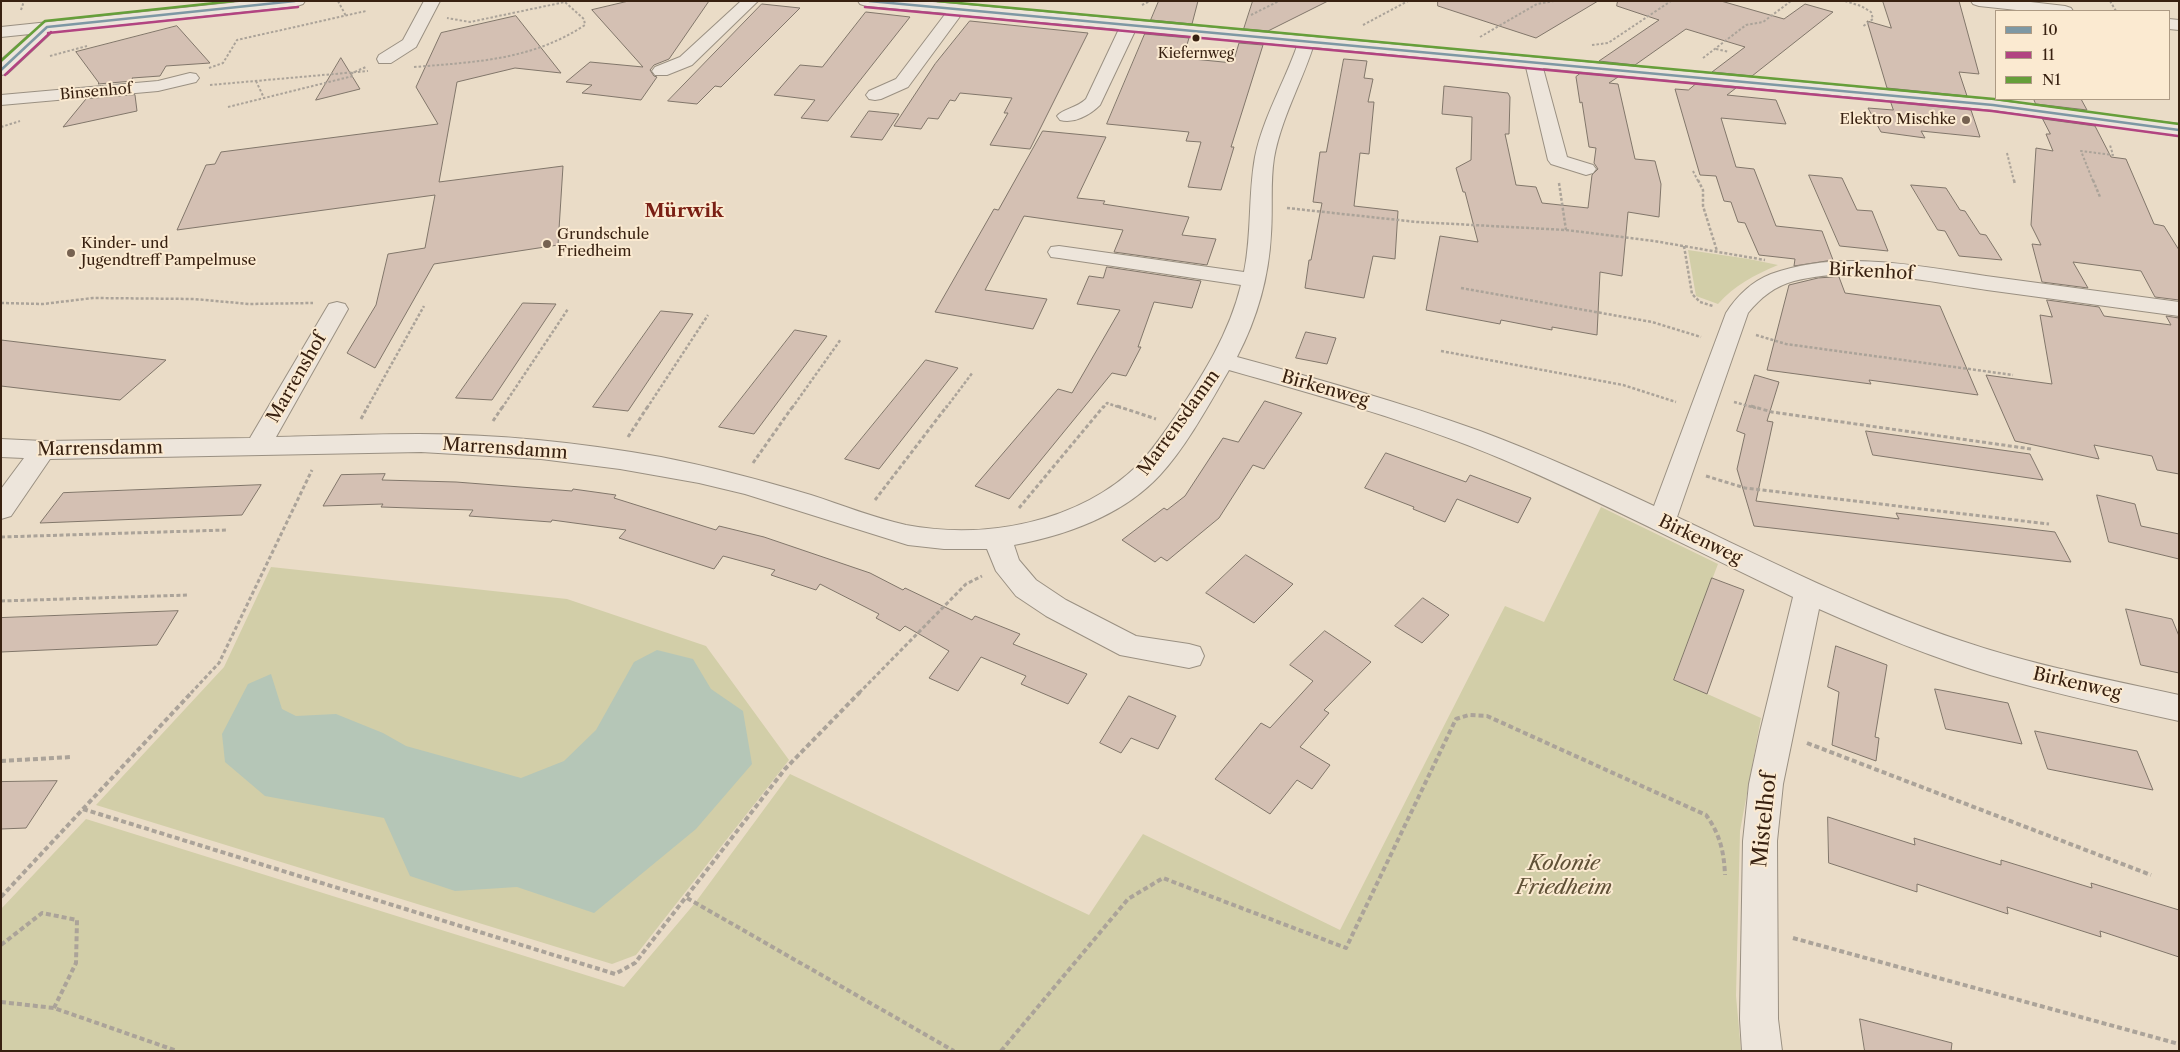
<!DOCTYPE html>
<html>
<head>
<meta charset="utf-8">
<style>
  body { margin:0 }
  #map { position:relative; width:2180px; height:1052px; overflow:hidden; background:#eadcc7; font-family:"Libre Caslon Text",serif }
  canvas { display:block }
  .frame { position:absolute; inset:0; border:2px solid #382111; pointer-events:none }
  .legend { position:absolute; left:1995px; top:10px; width:175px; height:90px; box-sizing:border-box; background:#fbead1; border:1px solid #ad9a84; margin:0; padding:6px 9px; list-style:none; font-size:15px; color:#382111 }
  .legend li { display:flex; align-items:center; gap:10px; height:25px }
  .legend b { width:25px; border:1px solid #ad9a84 }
</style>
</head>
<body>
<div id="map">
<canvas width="2180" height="1052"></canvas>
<div class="frame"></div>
<ul class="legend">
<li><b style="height:6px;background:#7e98a4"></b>10</li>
<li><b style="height:6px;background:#b24481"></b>11</li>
<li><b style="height:6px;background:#669f3a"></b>N1</li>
</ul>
</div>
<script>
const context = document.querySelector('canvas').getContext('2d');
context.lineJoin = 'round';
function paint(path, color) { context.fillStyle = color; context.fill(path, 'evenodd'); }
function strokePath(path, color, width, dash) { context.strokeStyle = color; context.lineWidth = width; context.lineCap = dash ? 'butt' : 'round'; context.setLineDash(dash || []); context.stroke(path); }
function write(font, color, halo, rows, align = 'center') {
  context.font = font + ' "Libre Caslon Text",serif'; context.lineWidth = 4; context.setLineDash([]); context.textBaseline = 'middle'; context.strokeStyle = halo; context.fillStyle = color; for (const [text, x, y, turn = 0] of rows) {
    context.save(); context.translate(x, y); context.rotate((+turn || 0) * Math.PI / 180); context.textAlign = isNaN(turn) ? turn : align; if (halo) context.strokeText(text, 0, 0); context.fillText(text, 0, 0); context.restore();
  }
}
paint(new Path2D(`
  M1688 250 1749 259 1778 265C1754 275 1735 285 1718 304L1696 296Z
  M1601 507 1718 564 1674 679 1761 718 1740 831 1736 996 1741 1051H1V909L86 819 624 987 695 903 790 774 1089 915 1143 834 1340 930 1505 606 1544 622Z
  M271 567 567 599 706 646 789 760 636 955 612 964 96 805 224 667Z`), '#d2cea8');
paint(new Path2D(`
  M657 650 693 659 711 689 743 711 752 764 696 829 594 913 517 887 455 891 410 876 384 818 265 796 225 762 222 734 248 684 271 674 282 709 296 716 336 714 383 733 406 746 521 778 564 761 596 730 634 662Z`), '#b5c6b7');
const building = new Path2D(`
  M629 1H709L669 59 654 65 650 70 654 76 657 77 641 100 582 93 592 85 566 82 590 62 643 67 592 10Z
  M1159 1H1198L1192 24 1151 20Z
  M1253 1H1328L1268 31 1244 29Z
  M1438 1H1598L1536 38 1438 6Z
  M1618 1H1721L1784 19 1805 4 1833 12 1752 76 1712 72 1745 47 1686 29 1635 65 1599 61 1659 20 1617 6Z
  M1883 1H1959L1979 74 1959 72 1967 96 1887 88 1867 21 1891 28Z
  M762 4 800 8 721 87 715 86 697 104 668 101Z
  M866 12 910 17 828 121 801 118 815 100 774 95 800 65 822 67Z
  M516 16 561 73 515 68 457 82 439 182 563 166 558 245 434 264 375 368 347 353 376 305 388 254 425 248 435 195 177 230 206 165 215 164 221 152 438 124 416 87 441 33Z
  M970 21 1088 33 1030 149 990 145 1008 113H1004L1012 98 960 93 955 101 950 100 938 119 928 118 921 129 894 126 935 64Z
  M177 26 210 63 166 66 160 76 132 78 133 81 98 84 99 83 76 52Z
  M1145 34 1189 38 1183 58 1233 63 1239 43 1263 45 1231 147H1234L1221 190 1188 187 1201 142 1186 141 1189 132 1107 124Z
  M341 58 360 89 316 100Z
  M1344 59 1367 61 1364 78 1373 79 1368 102H1374L1369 154 1360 153 1354 206 1398 211 1395 259 1373 256 1364 298 1305 288 1309 260H1311L1322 203 1313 202 1320 152H1326Z
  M1581 73 1618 77 1609 83 1618 84 1635 159 1655 161 1661 184 1659 217 1628 212 1622 276 1600 272 1597 335 1552 327V330L1501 320 1500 324 1426 310 1440 236 1478 242 1465 192H1463L1456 168 1471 160 1472 117 1442 114 1444 86 1508 93 1510 97 1509 134H1505L1516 185 1536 187 1542 203 1588 208 1592 175 1598 169 1594 163 1596 148 1589 147 1582 102 1580 103 1576 77Z
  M1696 84 1736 88 1727 95 1776 100 1786 124 1721 118 1736 167 1754 169 1776 226 1822 231 1833 260 1794 266 1795 259 1759 255 1745 223 1738 222 1731 202 1724 201 1716 176 1700 175 1675 89 1688 90Z
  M135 95 137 111 63 127 86 99Z
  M2034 99H2081L2087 110 2036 104Z
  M1891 102 1971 110 1980 137 1921 131 1925 138 1881 132 1868 108 1893 110Z
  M869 111 899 114 882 140 851 137Z
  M2043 119 2095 126 2111 157 2126 159 2154 224 2164 226 2179 250V300L2155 297 2141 271 2073 262 2088 288 2042 282 2032 244 2041 245 2031 225 2036 148 2053 151 2046 134H2050Z
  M1043 131 1106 137 1077 198 1105 201 1103 204 1189 217 1182 235 1216 239 1207 265 1114 252 1123 230 1024 216 985 290 1047 299 1033 329 935 312 994 209 998 210Z
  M1809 175 1842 178 1857 210 1872 211 1888 251 1840 246Z
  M1911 185 1946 188 1960 210 1965 211 1980 234 1986 235 2002 260 1959 256 1945 231 1938 230Z
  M1107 267 1201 281 1192 308 1154 302 1138 347H1141L1126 376 1112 373 1009 499 975 486 1058 389 1072 393 1120 310 1077 304 1089 276 1103 278Z
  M1839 277 1845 293 1940 306 1978 395 1869 380 1871 384 1767 370 1789 285 1818 278Z
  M2047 300 2099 307 2104 316 2171 325 2166 316 2179 318V474L2157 470 2152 456 2094 445 2099 459 2015 441 1986 375 2052 384 2040 315 2052 317Z
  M523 303 556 304 492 400 456 398Z
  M661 311 693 314 628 411 593 407Z
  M795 330 827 336 754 434 719 427Z
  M1306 332 1336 338 1327 364 1296 358Z
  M1 340 166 360 120 400 1 386Z
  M926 360 958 368 879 469 845 459Z
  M1755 375 1779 382 1767 421 1773 422 1756 501 1899 519 1896 513 2055 532 2071 562 1754 526 1737 469 1745 434 1737 431Z
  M1265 401 1302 413 1264 469 1253 465 1219 518 1167 561 1161 557 1155 562 1122 540 1164 508 1167 510 1185 496 1223 438 1238 442Z
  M1866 431 2030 454 2043 480 1873 455Z
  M1386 453 1466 482 1470 475 1531 498 1518 523 1457 499 1445 522 1413 509 1414 507 1365 488Z
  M385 474 382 480 456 482 572 491 573 489 616 495 614 498 716 530 719 526 764 537 870 573 903 590 905 588 972 620 975 616 1020 634 1013 644 1087 674 1068 704 1021 684 1026 676 981 657 958 691 929 678 949 651 905 626 900 631 876 618 879 614 820 584 816 590 771 575 775 570 723 556 714 569 619 538 626 530 552 520 551 522 469 516 473 510 381 507 383 504 323 506 341 475Z
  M261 485 242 515 40 523 63 493Z
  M2097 495 2135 504 2141 526 2179 534V559L2109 542Z
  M1246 555 1293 584 1254 623 1206 593Z
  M1712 578 1744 590 1707 694 1674 680Z
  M1423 598 1449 615 1422 643 1395 626Z
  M2126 609 2172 619 2179 636V673L2141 665Z
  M178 611 157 645 1 652V618Z
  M1325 631 1371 662 1324 710 1329 713 1300 747 1330 765 1312 789 1297 780 1270 814 1215 779 1261 723 1270 728 1313 681 1290 665Z
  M1836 646 1887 665 1875 737 1879 738 1876 761 1832 745 1839 692 1828 687Z
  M1935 689 2008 703 2022 744 1946 729Z
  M1129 696 1176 716 1158 749 1131 738 1121 753 1100 743Z
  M2035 731 2137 751 2153 790 2048 769Z
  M57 781 26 828 1 829V782Z
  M1828 817 1915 845 1914 838 2001 865V860L2092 888 2091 883 2179 910V957L2100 931 2101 937 2007 907 2008 914 1917 884V892L1829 863Z
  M1860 1019 1952 1043 1951 1051H1865Z`);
paint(building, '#d4c0b3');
strokePath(building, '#81766a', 1);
const street = new Path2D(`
  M249 1H305L303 4 297 6 52 32 7 74 1 75V60L30 34 1 37V27Z
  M424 1H440L416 47 391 63H379L377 59 379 55 403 40Z
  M741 1H758L692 65 667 75H655L652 71 655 67 680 57Z
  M858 1H920L957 4 1876 89 1993 100 2179 124V136L1993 110 1543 68 1567 157 1593 165 1596 169 1593 173 1586 175 1551 164 1548 160 1526 67 1313 47C1301 84 1281 119 1274 158 1270 183 1273 208 1271 234 1269 276 1257 319 1237 357 1318 379 1400 402 1480 431 1539 453 1597 479 1654 506L1726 313C1737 296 1751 282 1771 274 1840 249 1917 266 1986 276 2050 285 2115 293 2179 302V316C2115 307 2051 299 1987 290 1924 281 1857 265 1794 281 1775 286 1760 298 1748 313L1677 517C1770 561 1863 608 1962 641 2032 665 2106 679 2179 695V721C2115 707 2052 693 1990 675 1931 657 1875 634 1819 609L1783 784 1777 841 1778 1019 1782 1051H1742L1740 1019 1743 841 1749 784 1760 732 1793 597C1696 551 1601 501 1502 459 1414 422 1321 396 1229 370 1210 403 1186 447 1160 475 1123 515 1067 535 1014 545L1019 560 1036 580 1066 600 1136 636 1189 644 1200 647 1204 656 1200 665 1189 668 1120 655 1046 616 1016 596 996 571 987 549H944L908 545 745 494 699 483 620 469 541 459 421 452 50 459 11 516 1 519V489L24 458 1 457V439L43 441 250 438 326 309 329 304 337 302 345 304 348 309 276 437C323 436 371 434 419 434 499 434 582 443 661 457 712 467 761 480 811 495 842 505 874 518 906 525 985 540 1078 523 1138 465 1152 451 1163 434 1175 417 1203 375 1229 334 1241 285L1059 258 1051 257 1048 252 1051 247 1059 246 1244 272C1252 234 1248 195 1255 157 1263 118 1284 83 1297 46L1135 31 1100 105C1090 115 1074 124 1060 120L1057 116C1062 109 1077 108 1086 99L1119 29 961 15 908 87 881 99 875 100 869 99 866 95 869 91 896 79 946 13 866 6 860 4Z
  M1971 1H2022L2065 6 2071 8 2073 11H2026L1979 6 1973 4Z
  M2169 19 2179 20V30L2169 29Z
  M190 73 196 74 199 78 196 82 158 91 1 105V95L158 81Z`);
strokePath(street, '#9a9082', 2);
strokePath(new Path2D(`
  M338 1 346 16
  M1845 1 1861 6 1871 12 1873 19 1862 27
  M2110 1 2116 11
  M1142 5 1150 1
  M21 10 24 1
  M1251 15 1279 1
  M1363 25 1408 1
  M1480 37 1537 4 1554 1
  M1592 45 1608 43 1671 1
  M1716 49 1729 52
  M50 56 87 46
  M1703 58 1746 25 1763 22 1791 1
  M414 67C476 62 532 60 585 25L584 19 565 2 470 22 447 18
  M209 68 223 63 237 40 366 11
  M256 81 264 98
  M210 85 368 71
  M228 107 353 76 352 73 366 67
  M1 127 20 121
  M2007 153 2014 181
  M1693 171 1698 181
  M2093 181 2081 151 2113 155 2110 145`), '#aba399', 2, [2.5, 2]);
strokePath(new Path2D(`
  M1698 180 1703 190V206L1717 251
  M2014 180 2015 185
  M2093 180 2100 197
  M1559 183 1566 230
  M1287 208 1417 222 1566 230 1654 241 1765 260
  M1684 246 1692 294 1700 302 1713 306
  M1461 288 1652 322 1701 337
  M1 303 43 304 93 298 194 299 249 304 313 303
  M1756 335 1786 344 2013 375
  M1441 351 1623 385 1676 402
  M1734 402 1756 408
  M367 408 424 306
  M502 408 568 309
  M647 408 708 315
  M792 408 841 339
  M946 408 973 372
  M1103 408 1107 403 1121 408`), '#aba399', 2.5, [3, 2]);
strokePath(new Path2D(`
  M1117 406 1156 419
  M1751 406 1772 412 2031 449
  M361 419 368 406
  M493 421 503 406
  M628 437 648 406
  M753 463 793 406
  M1706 476 1745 488 2049 524
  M875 500 947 406
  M1019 508 1104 406
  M1 537 226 530
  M1 601 189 595
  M191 693 219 663 312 470
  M859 693 966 584 982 576`), '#aba399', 3, [4, 2.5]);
strokePath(new Path2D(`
  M1807 743 2151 875
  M1 761 72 757
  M83 809 615 974 635 963 785 769 860 692
  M1 897 192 692
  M687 898 954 1051
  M1793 938 2179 1044
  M1 945 42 913 77 920 76 963 54 1008
  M1 1002 54 1008 177 1051
  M1001 1051 1128 899 1163 878 1346 948 1456 719 1469 715 1487 716 1706 815C1720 834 1724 852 1725 875`), '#aba399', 4, [5, 3]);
paint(street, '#ede5db');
strokePath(new Path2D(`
  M869 1 1993 105 2179 130
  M47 27 295 1
  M1 70 47 27`), '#7e98a4', 2.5);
strokePath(new Path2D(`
  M865 7 1992 111 2178 136
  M48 33 298 7
  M5 75 51 32`), '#b24481', 2.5);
strokePath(new Path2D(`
  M937 1 1994 99 2179 124
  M1 61 45 21 234 1`), '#669f3a', 2.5);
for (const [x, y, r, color] of [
  [1196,38,4.5,"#382111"],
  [1966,120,5,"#766251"],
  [547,244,5,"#766251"],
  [71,253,5,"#766251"]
]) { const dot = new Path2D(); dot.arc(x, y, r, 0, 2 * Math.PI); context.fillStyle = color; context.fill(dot); strokePath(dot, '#fbead1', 2); }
write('14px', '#382111', '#fbead1', [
  ["Kiefernweg",1196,54]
]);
write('15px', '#382111', '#fbead1', [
  ["Binsenhof",96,92,-5]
]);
write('15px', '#382111', '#fbead1', [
  ["Elektro Mischke",1956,120,"right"],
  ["Grundschule",557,235],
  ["Friedheim",557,252],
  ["Kinder- und",81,244],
  ["Jugendtreff Pampelmuse",81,261]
], 'left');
write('18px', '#382111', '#fbead1', [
  ["Birkenhof",1871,272,3],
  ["Marrenshof",297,378,-60],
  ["Birkenweg",1325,389,16],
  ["Marrensdamm",1179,423,-54],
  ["Marrensdamm",100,449,-1],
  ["Marrensdamm",505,449,4],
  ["Birkenweg",1700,540,26],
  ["Birkenweg",2077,684,13]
]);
write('bold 19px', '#7a1f14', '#fbead1', [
  ["Mürwik",684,212]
]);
write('21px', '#382111', '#fbead1', [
  ["Mistelhof",1765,820,-84]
]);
write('italic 21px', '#605137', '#fbead1', [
  ["Kolonie",1564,864],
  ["Friedheim",1564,888]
]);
</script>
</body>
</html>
